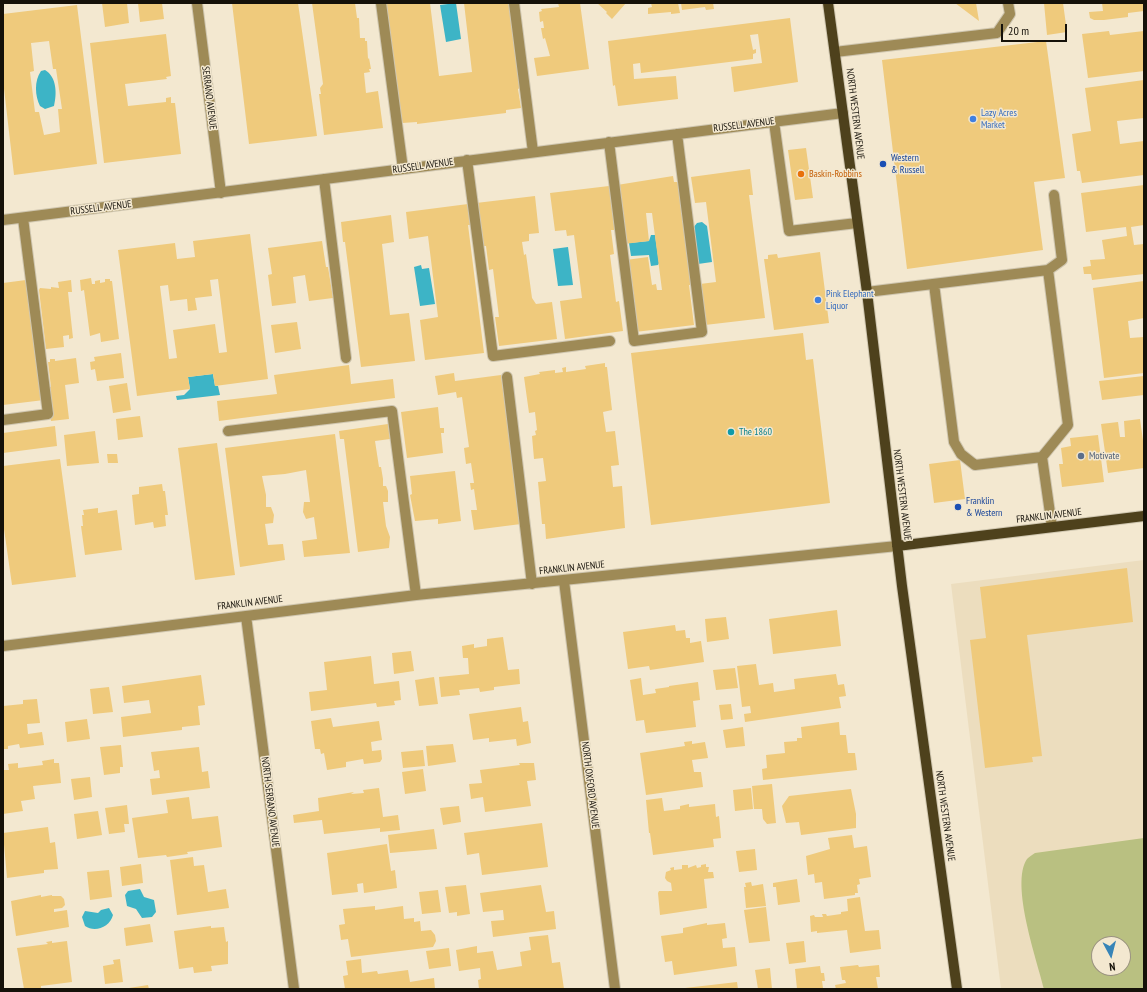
<!DOCTYPE html>
<html>
<head>
<meta charset="utf-8">
<style>
  body { margin:0 }
  #map { position:relative; width:1147px; height:992px; overflow:hidden; background:#f3e8d0; font-family:"PT Sans Narrow",sans-serif }
  canvas { display:block }
  .frame { position:absolute; inset:0; border:4px solid #151109; pointer-events:none }
  .north { position:absolute; left:1091px; top:936px; width:40px; height:40px; box-sizing:border-box; background:#f3e8d0; border:1px solid #9a9280; border-radius:50%; rotate:173deg; font-size:11px; font-weight:700; line-height:16px; text-align:center; color:#151109 }
  .north::after { content:''; display:block; margin:auto; width:14px; height:18px; background:#3784b7; clip-path:polygon(50% 0,100% 100%,50% 72%,0 100%) }
  .scale { position:absolute; left:1001px; top:24px; width:66px; height:18px; box-sizing:border-box; border:2px solid #151109; border-top:0; padding-left:5px; font-size:12px; line-height:14px; white-space:nowrap; color:#151109; -webkit-text-stroke:3px #f3e8d0; paint-order:stroke }
</style>
</head>
<body>
<div id="map">
<canvas width="1147" height="992"></canvas>
<div class="frame"></div>
<div class="north">N</div>
<div class="scale">20 m</div>
</div>
<script>
const context = document.querySelector('canvas').getContext('2d');
context.lineJoin = 'round';
function paint(path, color) { context.fillStyle = color; context.fill(path, 'evenodd'); }
function strokePath(path, color, width, dash) { context.strokeStyle = color; context.lineWidth = width; context.lineCap = dash ? 'butt' : 'round'; context.setLineDash(dash || []); context.stroke(path); }
function write(font, color, halo, rows, align = 'center') {
  context.font = font + ' "PT Sans Narrow",sans-serif'; context.lineWidth = 3; context.setLineDash([]); context.textBaseline = 'middle'; context.strokeStyle = halo; context.fillStyle = color; for (const [text, x, y, turn = 0] of rows) {
    context.save(); context.translate(x, y); context.rotate((+turn || 0) * Math.PI / 180); context.textAlign = isNaN(turn) ? turn : align; if (halo) context.strokeText(text, 0, 0); context.fillText(text, 0, 0); context.restore();
  }
}
paint(new Path2D(`
  M1144 560V989H1001L951 584ZM1099 944H1123V968H1099Z`), '#ecddbe');
paint(new Path2D(`
  M1144 838V989H1044C1037 960 1010 884 1027 859 1029 857 1032 855 1035 853ZM1099 944H1123V968H1099Z`), '#b9c081');
paint(new Path2D(`
  M456 3 461 39 446 42 440 5Z
  M45 70C57 77 57 94 54 106L45 109 40 106C35 96 34 81 41 71Z
  M702 222 707 226 712 262 698 264 693 228 697 223Z
  M651 235H655L659 263 658 265 651 266 649 255 631 256 629 243 649 241Z
  M568 247 573 285 558 286 553 249Z
  M421 265 422 269 429 268 435 304 420 306 414 267Z
  M213 374 215 386H218L220 395 177 400 176 396 184 395 190 389 188 377Z
  M140 889 144 897 154 900 156 912 152 917 142 918 136 909 127 906 125 895 128 891Z
  M109 908 113 915C110 927 95 933 85 926L82 917 85 911 98 913 101 910Z`), '#3db4c6');
paint(new Path2D(`
  M102 3H127L129 23 105 27Z
  M138 3H162L164 19 140 22Z
  M232 3H298L317 136 249 144Z
  M312 3H355L357 18H359L360 38H365V41H367L368 59 369 58 371 69H369L370 72 364 73 366 93 378 91 383 128 324 135 319 94H321L320 88 323 84Z
  M385 3H430L439 76 472 72 464 3H509L520 88 518 89 521 108 506 110V113L417 124V122L402 123Z
  M558 3H580L589 69 537 76 534 58 550 56 545 38 543 39 541 28H544L543 21 540 22 539 12 542 11 541 9 559 7Z
  M597 3H626L612 19 606 13 607 12Z
  M651 3H678L680 13 671 14V12L648 14V8L652 7Z
  M681 3H713L714 9 706 10 705 7 682 10Z
  M955 3H976L979 21Z
  M1044 3H1063L1067 32 1047 35Z
  M1102 3H1144V11L1128 13V17L1104 20H1094L1090 18 1089 12 1103 11Z
  M77 5 97 164 14 175 3 80V14ZM49 41 53 69H56L62 109H58L60 132 44 135 39 112H35L30 72 34 71 31 43Z
  M790 18 798 82 734 92 731 67 762 63 758 34 750 35 753 50 756 49V53L753 54V59L641 73 640 63 633 64 634 79 676 76 678 99 618 106 615 85 613 86 608 41Z
  M1109 31 1110 35 1144 31V71L1088 78 1082 34Z
  M166 34 171 76 166 77 167 79 125 84 128 106 166 102V98L171 97V103H175L181 154 104 163 90 43Z
  M1046 41 1065 178 1034 182 1043 250 907 269 882 60Z
  M1144 80V118L1117 121 1120 144 1144 141V175L1082 183 1080 171H1077L1072 134 1091 131 1085 88Z
  M806 148 813 198 795 200 788 150Z
  M750 169 753 195H749L765 318 705 325 700 284 716 282 706 202 695 203 691 177Z
  M673 176 674 182H679L692 285H689L694 325 635 332 626 260 648 257 652 285 656 284 657 290H662L652 213H646L649 241 624 244 617 185Z
  M1144 185V225L1131 227 1134 245 1144 244V274L1092 280 1091 274H1084L1083 267 1091 266 1090 260 1105 259 1102 240 1127 236 1126 227 1086 232 1081 193Z
  M609 186 615 230H611L614 254 610 255 616 302 619 301 623 331 565 339 560 301 582 298 574 235 567 236 566 230 555 231 550 193Z
  M535 196 539 233 529 234V241L522 242 524 255 526 254 532 298 536 304 552 302 557 339 499 346 495 317H499L493 269 489 270 486 246H482L476 203Z
  M468 204 471 225H468L484 353 425 360 420 320 438 317 428 236 409 239 406 212Z
  M391 215 394 242 382 244 390 315 409 313 415 361 361 367 345 242H343L341 222Z
  M250 234 268 379 215 386 213 374 188 377 190 389 137 396 118 250 175 243 177 259 195 257 193 241ZM218 279 227 352 219 353 215 324 173 330 177 358 169 359 160 286 168 285 170 301 187 299 188 311 197 310 195 298 212 296 210 280Z
  M322 241 326 267H328L333 298 309 301 305 275 293 277 296 303 272 306 268 275 272 274 268 248Z
  M820 252 829 323 774 330 764 259H768V255L777 254 778 258Z
  M91 278 92 284H95V281L100 280V283L105 282V279H110V281H112L119 339 101 342 100 333 90 336 84 290 81 291 80 280Z
  M26 280 29 301H31L44 400 3 405V283Z
  M71 280 72 292H68L73 338 69 339V335L63 336 64 347 46 349 39 290 40 288 51 289V287L59 288 58 282Z
  M1144 281V318L1128 321 1130 338 1144 337V373L1104 378 1093 288Z
  M297 322 301 349 275 353 271 325Z
  M803 333 806 360 813 359 830 503 651 525 631 353Z
  M121 353 124 378 97 381 95 369 91 370 90 362 95 361 94 357Z
  M76 358 79 383 65 385 69 419 51 421 47 387H51L48 362H50V359H55V361Z
  M605 363V367H607L612 410 603 412 606 432 615 431 619 465 611 466 613 487 622 486 625 528 546 539 545 524H542L538 482 546 481 543 458 534 459 532 436 536 435 535 431 537 430 535 412 529 413 524 377 540 374 539 372 555 370V373L563 372 562 368 566 367V372L586 369 585 366Z
  M349 365 351 384 393 379 395 398 219 421 217 401 277 394 274 375Z
  M454 373 455 381 501 375 521 524 474 530 471 510H477L474 489 471 490 470 483H474L471 463 466 464 464 448 469 447 462 397 457 398 456 392 438 395 435 376Z
  M1144 376V395L1102 400 1099 381Z
  M127 383 131 410 113 413 109 386Z
  M438 407 440 428H444V433H441L443 453 407 458 401 412Z
  M140 416 143 437 118 440 116 419Z
  M1140 419 1144 448V468L1108 473 1101 424 1118 422 1120 437H1125L1124 421Z
  M388 424 390 439 375 441 379 467H381L383 479V486H386L388 491V502H383L386 526 390 537 389 548 358 552 344 439H340L339 431Z
  M55 426 57 446 3 453V433Z
  M95 431 99 463 67 466 64 435Z
  M335 434 350 553 304 557 302 541 317 539 314 517 306 519 303 512 304 502H310L306 470 285 474 262 476 266 495V507H271L274 515 273 523 265 524 268 545 283 544 285 560 240 567 225 448Z
  M1098 435 1104 482 1062 487 1059 464H1063L1061 448 1071 446 1070 438Z
  M217 443 235 575 195 580 178 448Z
  M107 454H117L118 463H108Z
  M60 459 76 577 12 585 3 522V466Z
  M960 460 965 499 934 503 929 464Z
  M455 471 461 521 438 524V519L415 521 410 495 412 494 410 476Z
  M162 484 163 491H165L168 515H165L166 526 154 528 153 522 135 525 132 495 139 494V487Z
  M98 508V513L117 510 122 550 85 555 81 526H83L82 515H84L83 510Z
  M1127 568 1133 622 1027 635 1042 756 1032 757 1033 762 985 768 970 640 986 638 980 587Z
  M837 610 841 646 773 654 769 619Z
  M726 617 729 639 707 642 705 619Z
  M675 625 676 631 685 630 686 638H690V643L701 641 704 662 650 670 649 666 628 669 623 632Z
  M503 637 508 670 519 669 520 684 494 687V690L480 692 479 688 459 690 460 695 441 697 439 677 469 674 468 658H463L462 646 474 644V648L487 646V639Z
  M411 651 414 671 394 674 392 653Z
  M371 656 374 684 399 681 401 700 394 701 395 705 377 707 376 703 311 711 309 692 327 690 324 662Z
  M756 664 759 685 773 683 774 692 795 689 794 679 836 674 838 685 844 684 846 696 839 697 841 708 745 722 744 714 751 713 750 706 742 707 737 666Z
  M735 668 738 688 716 690 713 670Z
  M201 675 205 705 198 706 200 725 182 727V730L123 737 121 717 151 713 149 700 124 703 122 686Z
  M434 677 438 704 419 706 415 680Z
  M641 678 643 695 656 693 655 689 669 687V686L698 682 700 700 693 701 696 727 646 733 644 720 636 721 630 680Z
  M109 687 113 712 93 714 90 689Z
  M37 699 40 723 27 724 28 734 42 732 44 745 20 748 19 744 8 746V749H3V706L23 704V700Z
  M731 704 733 719 721 720 719 705Z
  M521 707 523 722 528 721 531 743 517 746 516 739 489 742V738L473 740 469 714Z
  M331 718 333 727 379 721 382 740 371 742 372 751 381 750 382 759 380 762 364 764 363 759 346 762V767L327 770 324 753 321 754 320 749H315L311 721Z
  M87 719 90 739 67 742 65 722Z
  M839 722 840 735H846L848 753H855L857 770 763 780 762 769 767 768 766 755 785 753 784 742 797 741V738H802L801 727Z
  M743 727 745 746 726 748 723 730Z
  M692 741V744L705 742 708 758 692 760 694 772H701L703 787 646 795 640 753 685 746 684 742Z
  M453 744 456 762 428 766 426 746Z
  M121 745 123 767H120V773L104 775 100 747Z
  M199 747 202 772 208 771 210 788 152 795 150 779 160 778 159 770 154 771 151 752Z
  M423 750 425 766 403 768 401 752Z
  M54 759V763H59L61 783 33 786 35 799 21 801 23 811 3 814V770H9L8 764 18 763V768L43 765 42 761Z
  M519 763H534L536 780 527 781 531 806 485 812 483 797 471 799 469 784 482 783 480 770 520 765Z
  M423 769 426 791 405 794 402 772Z
  M90 777 92 797 74 800 71 779Z
  M772 784 776 823 767 824 763 819 762 809H754L752 786Z
  M379 788 383 817 398 815 400 830 380 832V828L324 834 322 820 294 823 293 815 319 811 318 798 354 792 351 794 364 793 363 790Z
  M751 788 753 809 735 811 733 790Z
  M851 789 856 814V828L801 835 799 822 786 823 782 806 789 796Z
  M189 797 192 819 218 816 222 847 187 852 188 854 167 857 166 855 138 858 132 818 168 813 166 800Z
  M662 798 664 811 680 809V806L689 804V807L715 804 716 817 719 816 721 838 713 839 714 847 653 855 650 833H649L646 800Z
  M127 805 129 824H124L125 832 109 834 105 808Z
  M459 806 461 822 443 825 440 808Z
  M98 811 102 835 77 839 74 814Z
  M542 823 548 867 482 875 479 853 467 855 464 833Z
  M48 827 50 843 55 842 58 869 44 870V873L7 878 3 833Z
  M434 829 437 849 390 853 388 835Z
  M852 835 854 848 867 846 871 877 859 879 860 884 857 885 858 893H855V895L824 899 822 882 815 883 814 874 808 875 806 856 830 849 828 838Z
  M387 844 391 871 395 870 397 888 364 893 363 883 357 884 358 892 332 895 327 853Z
  M755 849 757 870 739 872 736 851Z
  M193 857 194 866 204 865 208 892 226 889 229 908 177 915 170 860Z
  M141 864 143 883 122 886 120 867Z
  M706 864V867H709L708 872H713L714 878 704 879 707 908 660 915 658 893 659 891H672L671 883 667 881 665 878 666 872 671 870 670 868 674 867V870L682 869V865H688V868L696 865 697 868 701 867V865Z
  M109 870 112 897 90 900 87 872Z
  M797 879 800 902 778 905 776 887H773V883Z
  M751 882 752 886 763 884 766 906 746 908 744 887H746L745 883Z
  M466 885 470 914 457 916V912L449 913 445 887Z
  M541 885 546 912 554 911 556 929 493 937 491 921 504 920 503 910 483 912 480 893Z
  M438 890 441 912 422 914 419 892Z
  M41 895V897L52 895V896H61L64 899 65 905 62 908 54 909V912L67 910 69 927 16 936 11 901Z
  M860 897 865 931 879 930 881 949 850 953 847 930 817 933V931L811 932 810 916 814 915 815 917H823L822 914H826L827 916 841 914V912L848 911 847 899Z
  M375 906V910L403 906 404 919 414 918V922L420 921 421 931 431 930 435 935 436 941 433 947 351 957 348 939 341 940 339 925 345 924 343 909Z
  M766 907 770 941 749 943 744 910Z
  M707 923V925L725 923 727 938 722 939 723 948 735 947 737 966 674 975 672 961 665 962 661 936 683 933V928Z
  M150 924 153 942 126 946 124 928Z
  M211 926V928L224 927 226 942 228 941V964L211 966 212 971 194 973 193 967 179 969 174 931Z
  M548 935 552 963 560 962 564 989H479L478 980 481 979 480 968 459 971 456 950 477 946V953L493 951 497 970 522 966 520 952 531 950 529 937Z
  M52 941V943L67 941 72 982 41 986V989H24L17 948 48 944 46 942Z
  M804 941 806 962 789 964 786 943Z
  M449 948 451 966 429 969 426 951Z
  M120 959 123 982 105 984 103 966 114 964 113 960Z
  M361 959 362 973 377 971 378 974 408 970 410 982 434 978 435 989H345L343 976 348 975 346 961Z
  M858 965 859 967 879 965 880 977H876L878 989H836L835 985 846 983 845 980H842L840 967Z
  M820 966 821 973H824L825 981H822L823 988 797 989 795 969Z
  M770 968 772 989H758L755 970Z
  M737 982 738 989H685V988Z
  M148 985 149 989H129V988Z`), '#efca7c');
const minor = new Path2D(`
  M197 3 221 193
  M381 3 403 169
  M514 3 533 152
  M835 52 997 33 1010 14 1008 3
  M774 122 789 231 857 223
  M609 142 634 341 702 332 677 134
  M467 160 493 356 610 341
  M324 179 346 358
  M3 220 843 113
  M934 284 954 442 961 454 975 465 1042 457 1068 425 1048 270
  M867 292 1048 270 1062 260 1054 195
  M507 377 532 584
  M3 420 48 414 23 218
  M228 431 392 411 416 595
  M1042 457 1052 527
  M564 581 615 989
  M246 616 294 989
  M3 646 416 595 897 546`);
const major = new Path2D(`
  M828 3 867 292 902 586 957 989
  M897 546 1144 516`);
strokePath(minor, '#cfc6b0', 12);
strokePath(major, '#cfc6b0', 12);
strokePath(minor, '#9e8a56', 10);
strokePath(major, '#4e411c', 10);
for (const [x, y, r, color] of [
  [973,119,4,"#3f7fe0"],
  [883,164,4,"#1a4fb4"],
  [801,174,4,"#e8710a"],
  [818,300,4,"#3f7fe0"],
  [731,432,4,"#0f9aa8"],
  [1081,456,4,"#5c6f8a"],
  [958,507,4,"#1a4fb4"]
]) { const dot = new Path2D(); dot.arc(x, y, r, 0, 2 * Math.PI); context.fillStyle = color; context.fill(dot); strokePath(dot, '#f3e8d0', 1.5); }
write('10px', '#151109', '#f3e8d0', [
  ["SERRANO AVENUE",209,98,83],
  ["NORTH WESTERN AVENUE",855,114,83],
  ["RUSSELL AVENUE",744,125,-7],
  ["RUSSELL AVENUE",423,166,-8],
  ["RUSSELL AVENUE",101,208,-7],
  ["NORTH WESTERN AVENUE",902,495,83],
  ["FRANKLIN AVENUE",1049,516,-7],
  ["FRANKLIN AVENUE",572,568,-6],
  ["FRANKLIN AVENUE",250,603,-7],
  ["NORTH OXFORD AVENUE",590,785,83],
  ["NORTH SERRANO AVENUE",270,802,83],
  ["NORTH WESTERN AVENUE",945,816,82]
]);
write('10px', '#366cbe', '#f3e8d0', [
  ["Lazy Acres",981,113],
  ["Market",981,125],
  ["Pink Elephant",826,294],
  ["Liquor",826,306]
], 'left');
write('10px', '#164399', '#f3e8d0', [
  ["Western",891,158],
  ["& Russell",891,170],
  ["Franklin",966,501],
  ["& Western",966,513]
], 'left');
write('10px', '#c56008', '#f3e8d0', [
  ["Baskin-Robbins",809,174]
], 'left');
write('10px', '#0d838f', '#f3e8d0', [
  ["The 1860",739,432]
], 'left');
write('10px', '#4e5e75', '#f3e8d0', [
  ["Motivate",1089,456]
], 'left');
</script>
</body>
</html>
